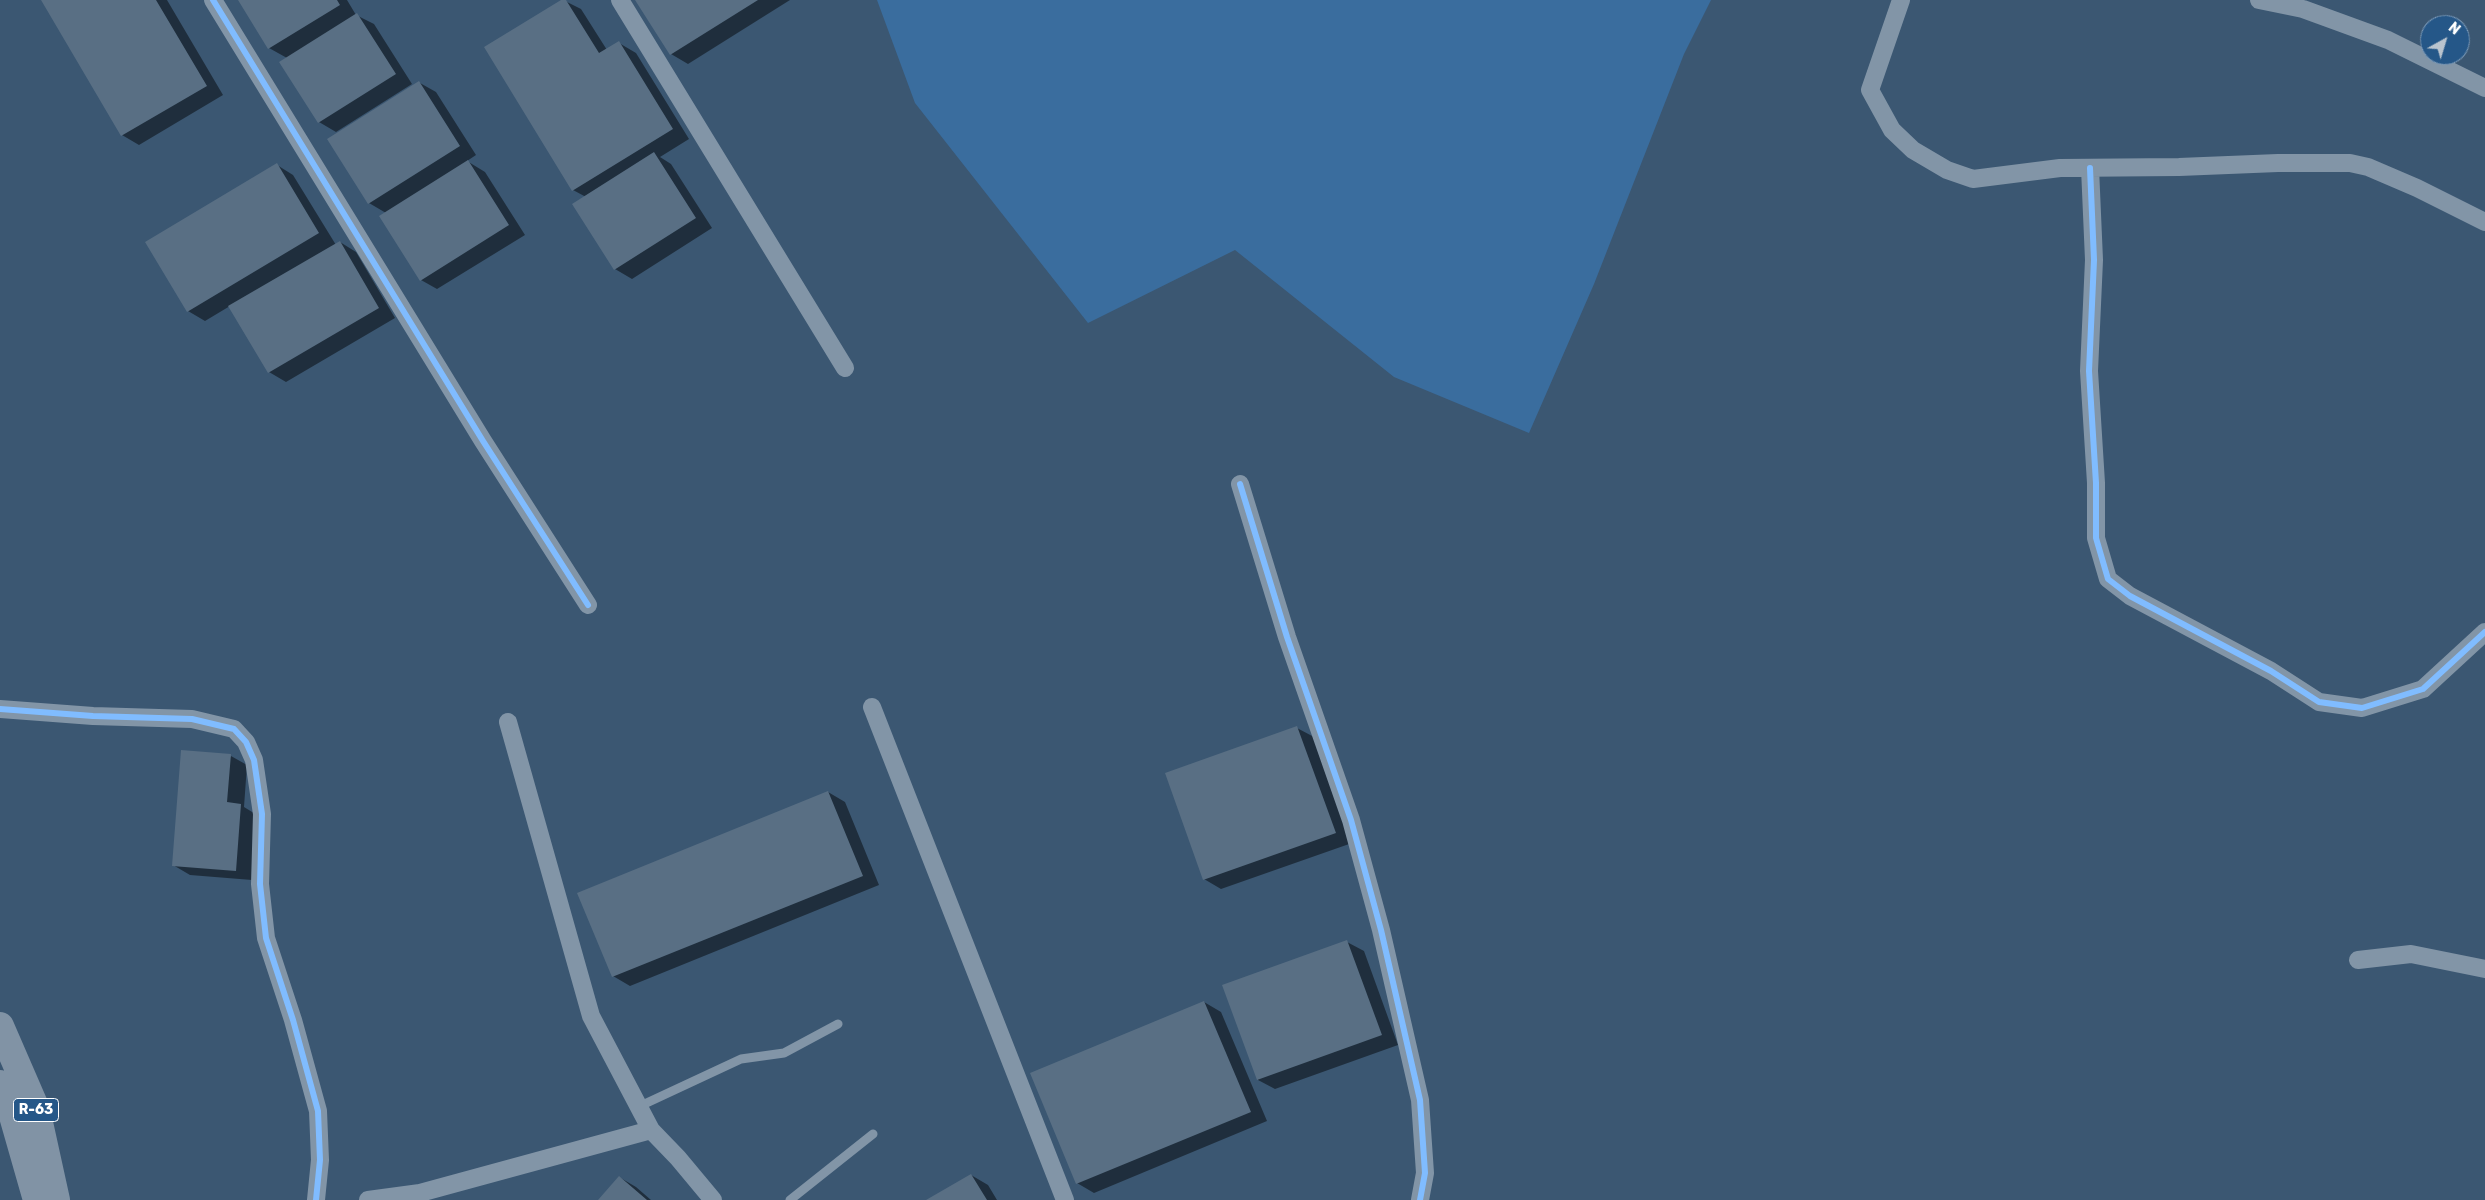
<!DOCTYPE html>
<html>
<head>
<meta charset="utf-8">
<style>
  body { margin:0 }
  #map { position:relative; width:2485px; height:1200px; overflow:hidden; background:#3b5772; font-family:Rubik,sans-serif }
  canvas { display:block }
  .north { position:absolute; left:2420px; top:15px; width:50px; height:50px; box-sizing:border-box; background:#255788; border:1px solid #7c9ab8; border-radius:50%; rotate:39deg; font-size:14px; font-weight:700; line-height:20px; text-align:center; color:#fff }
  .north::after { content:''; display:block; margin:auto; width:18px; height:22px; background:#bac4ce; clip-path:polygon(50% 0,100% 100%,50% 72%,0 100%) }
</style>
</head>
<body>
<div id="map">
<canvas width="2485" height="1200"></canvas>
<div class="north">N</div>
</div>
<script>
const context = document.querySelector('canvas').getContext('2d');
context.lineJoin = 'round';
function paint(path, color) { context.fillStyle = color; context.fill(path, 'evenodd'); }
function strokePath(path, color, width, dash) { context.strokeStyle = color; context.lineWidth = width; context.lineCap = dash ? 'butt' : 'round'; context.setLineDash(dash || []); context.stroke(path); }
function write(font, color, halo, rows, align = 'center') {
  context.font = font + ' Rubik,sans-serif'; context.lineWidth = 4; context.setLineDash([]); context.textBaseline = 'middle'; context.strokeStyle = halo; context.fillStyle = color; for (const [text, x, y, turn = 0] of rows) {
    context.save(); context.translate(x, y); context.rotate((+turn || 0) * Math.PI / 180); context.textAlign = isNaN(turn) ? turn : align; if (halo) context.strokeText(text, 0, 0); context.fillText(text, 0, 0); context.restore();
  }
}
paint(new Path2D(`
  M877 0H1711L1684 54 1594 284 1529 433 1394 377 1235 250 1088 323 915 103Z`), '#3a6d9e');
paint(new Path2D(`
  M42 0H167L223 95 139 145 122 135Z
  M240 0H347L356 15 374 24 412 84 336 132 319 122 287 58 269 48Z
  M563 0 581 9 607 50 619 43 636 53 689 139 660 157 671 164 712 228 632 279 615 269 574 205 586 197 573 190Z
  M637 0H790L688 64 671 54Z
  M420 83 436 92 476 155 467 161 485 172 525 235 437 289 421 280 386 213 369 203Z
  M277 165 293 175 336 245 340 242 356 252 395 318 286 382 269 372 230 306 205 321 188 311Z
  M1297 728 1314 737 1352 843 1221 889 1204 879Z
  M231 756 247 765 244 807 257 815 252 880 190 875 173 865Z
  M828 792 845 802 879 885 630 986 613 976Z
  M1347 942 1364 951 1398 1045 1275 1089 1258 1080 1224 986Z
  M1204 1002 1221 1012 1267 1121 1094 1193 1077 1183Z
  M971 1175 988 1185 997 1200H929Z
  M619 1177 636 1187 651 1200H600Z`), '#0007');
paint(new Path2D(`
  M41 0H156L207 86 121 136Z
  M238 0H337L340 5 268 49Z
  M561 0H566L599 53 619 41 673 129 572 191 484 47Z
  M635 0H758L670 55Z
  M357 13 396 74 318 123 279 62Z
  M419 81 460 146 368 204 327 139Z
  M654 152 696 218 614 270 572 204Z
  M468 160 509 225 420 281 379 216Z
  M277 163 319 233 187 312 145 242Z
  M340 241 379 308 268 373 228 306Z
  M1297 726 1336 833 1203 880 1165 773Z
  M181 750 231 754 227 802 241 804 236 871 172 866Z
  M828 791 863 876 612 977 577 893Z
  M1347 940 1382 1035 1257 1080 1222 985Z
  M1204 1001 1251 1112 1076 1184 1030 1073Z
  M971 1174 987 1200H926Z
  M619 1176 647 1200H598Z`), '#596f84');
strokePath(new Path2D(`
  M638 1107 741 1059 784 1053 838 1024
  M790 1200 873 1134`), '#8295a7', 9);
strokePath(new Path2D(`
  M213 0 483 441 588 605
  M620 0 845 368
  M1901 0 1870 90 1892 130 1913 150 1947 170 1973 179 2060 168 2179 167 2278 163H2350L2368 167 2417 188 2485 222
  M2259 0 2303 9 2388 40 2485 88
  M2090 168 2094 260 2089 371 2096 483V538L2108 579 2130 596 2271 671 2319 702 2362 708 2423 689 2485 632
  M1240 484 1287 637 1351 820 1381 930 1420 1100 1425 1173 1420 1200
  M872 707 1065 1200
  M0 709 93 716 192 719 234 729 246 742 254 760 262 814 260 884 266 938 293 1020 318 1111 320 1160 316 1200
  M508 722 591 1016 651 1130 678 1158 713 1200
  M2358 960 2411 954 2485 969
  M368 1200 420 1193 651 1130`), '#8295a7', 18);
strokePath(new Path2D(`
  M0 1026 36 1109 56 1200
  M0 1084 11 1109 37 1200`), '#8193a5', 28);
strokePath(new Path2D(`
  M213 0 483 441 588 605
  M2090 168 2094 260 2089 371 2096 483V538L2108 579 2130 596 2271 671 2319 702 2362 708 2423 689 2485 632
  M1240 484 1287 637 1351 820 1381 930 1420 1100 1425 1173 1420 1200
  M0 709 93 716 192 719 234 729 246 742 254 760 262 814 260 884 266 938 293 1020 318 1111 320 1160 316 1200`), '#80bcff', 6);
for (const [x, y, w] of [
  [36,1110,45]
]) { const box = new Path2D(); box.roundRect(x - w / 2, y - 11.5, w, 23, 4); context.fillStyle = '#255788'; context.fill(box); strokePath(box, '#fff', 1); }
write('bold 14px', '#fff', null, [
  ["R-63",36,1110]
]);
</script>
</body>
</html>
